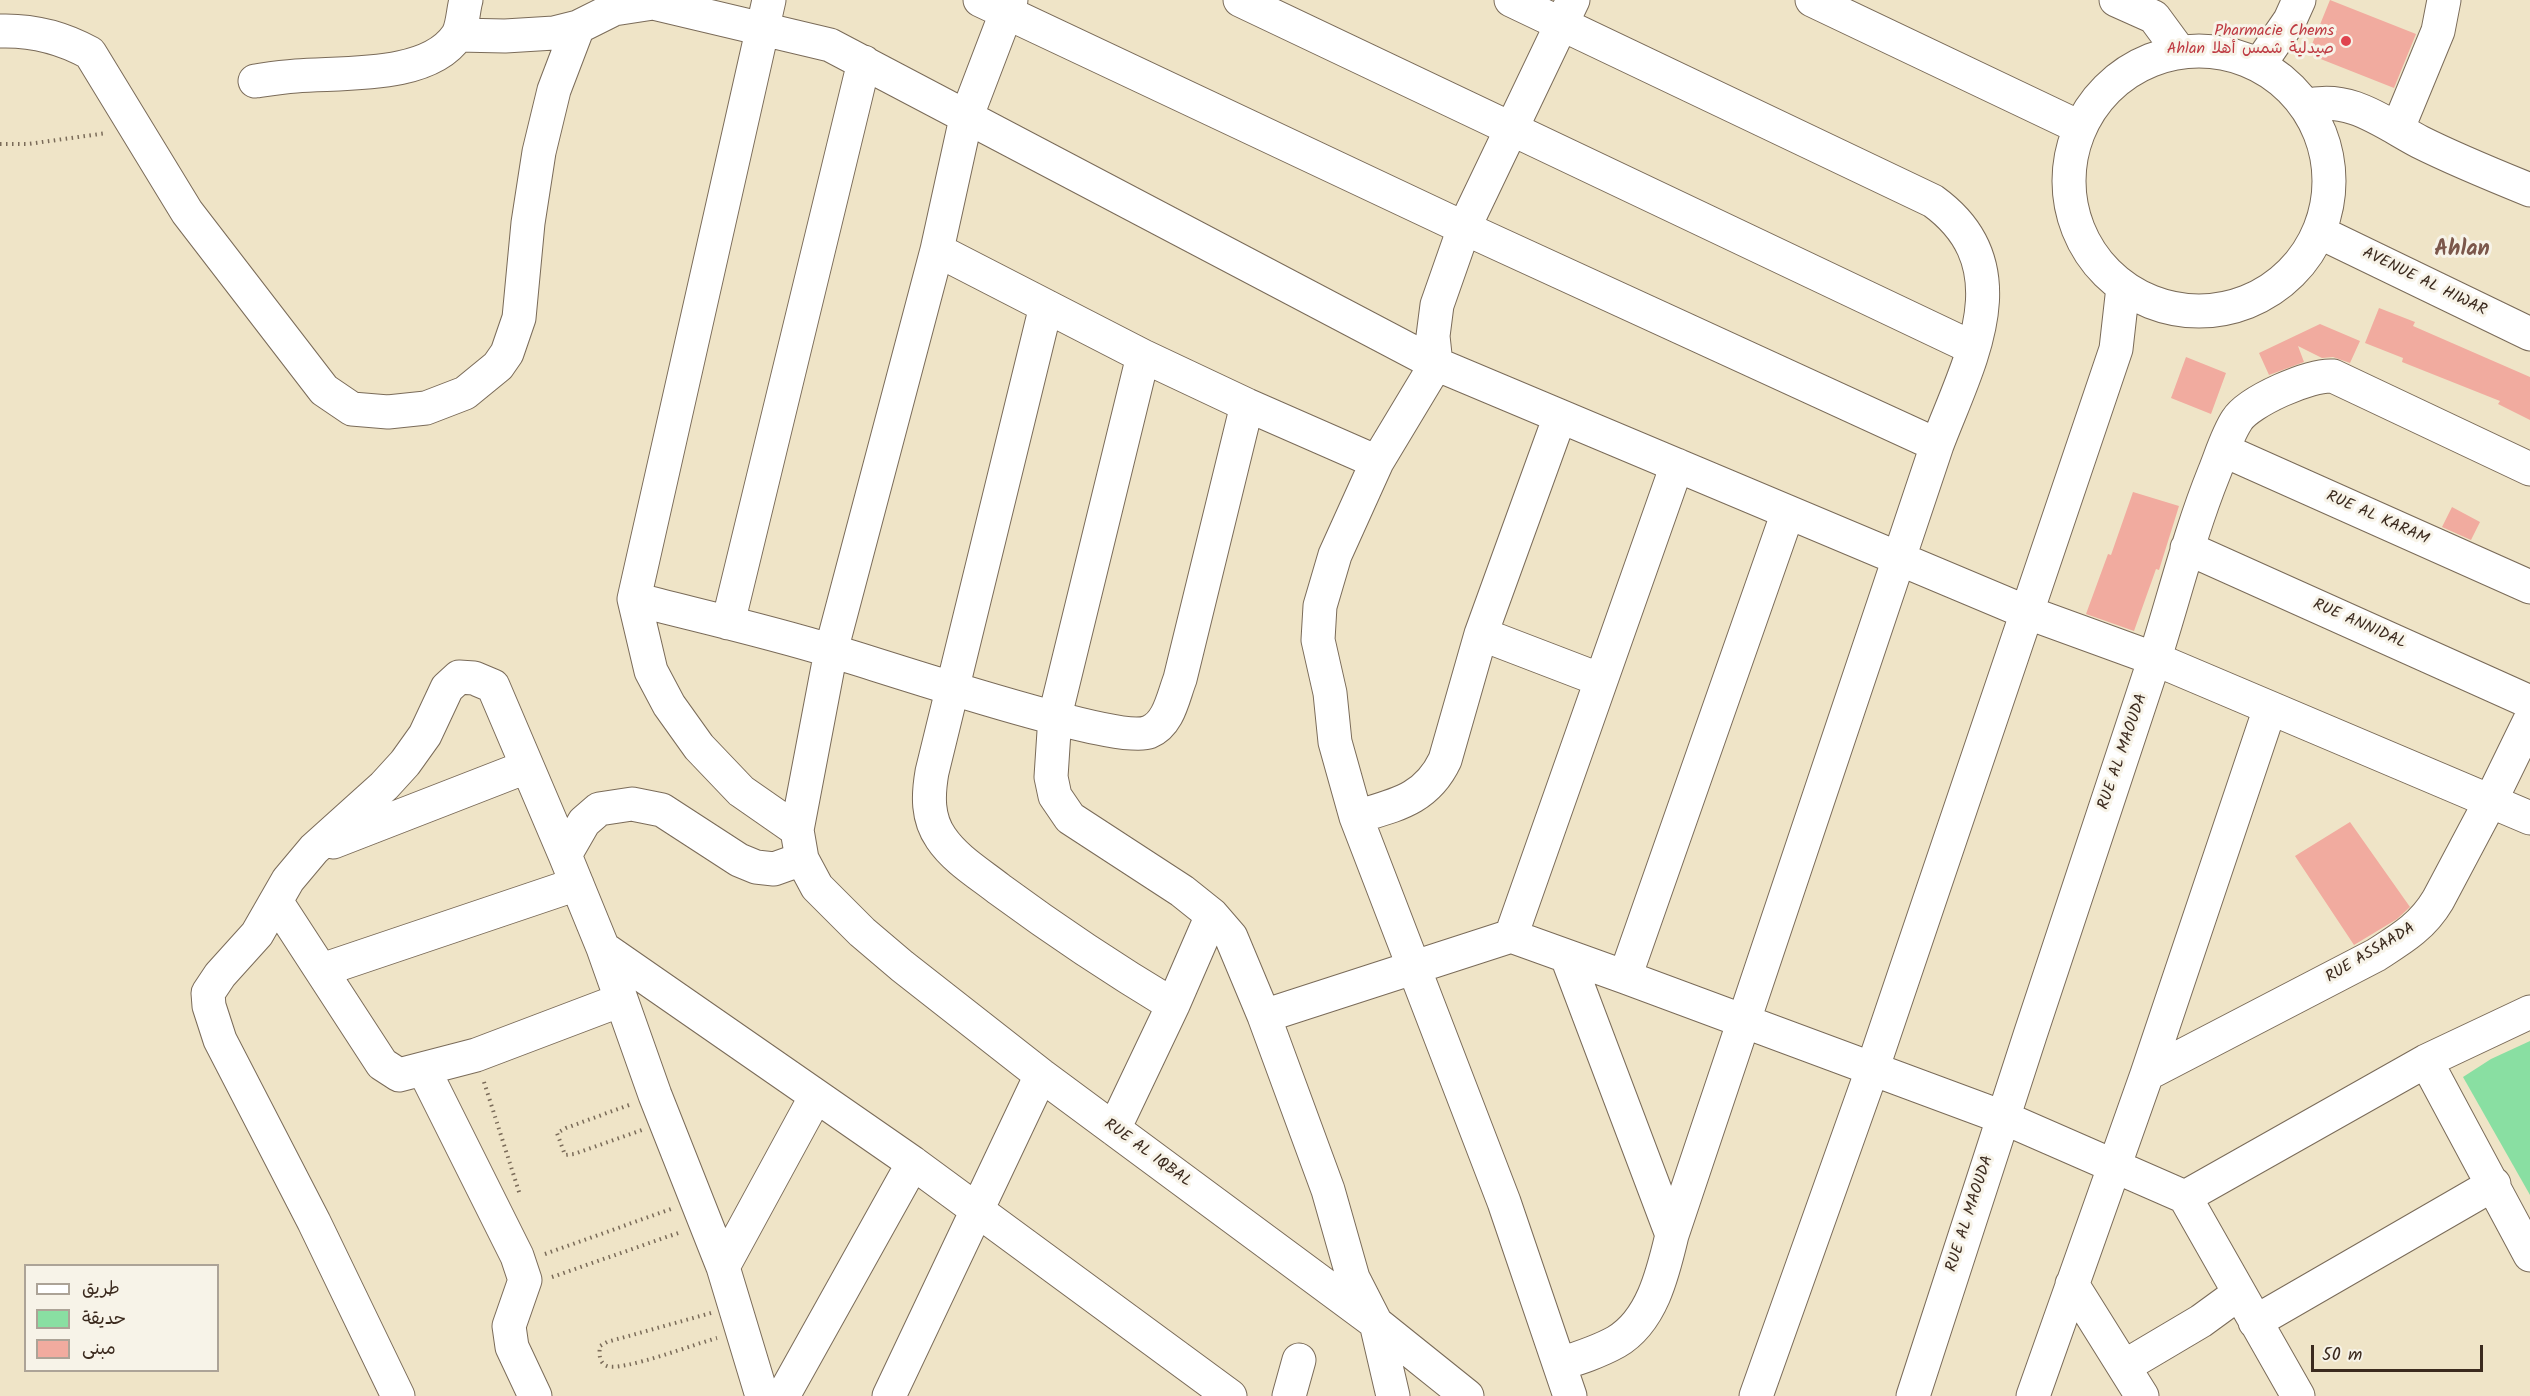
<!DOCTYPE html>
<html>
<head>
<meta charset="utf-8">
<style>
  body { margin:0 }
  #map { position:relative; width:2530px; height:1396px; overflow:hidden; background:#efe4c7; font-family:Kalam,"Playpen Sans Arabic",sans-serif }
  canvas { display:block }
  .legend { position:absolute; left:24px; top:1264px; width:195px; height:108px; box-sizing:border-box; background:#f7f3e8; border:2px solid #aca397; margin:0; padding:8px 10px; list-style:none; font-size:18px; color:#3b2a1e }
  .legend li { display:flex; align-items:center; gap:12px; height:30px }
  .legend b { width:30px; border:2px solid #aca397 }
  .scale { position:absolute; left:2311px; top:1345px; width:172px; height:27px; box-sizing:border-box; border:3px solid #3b2a1e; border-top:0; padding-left:8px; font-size:18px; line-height:21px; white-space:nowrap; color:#3b2a1e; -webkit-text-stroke:4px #f7f3e8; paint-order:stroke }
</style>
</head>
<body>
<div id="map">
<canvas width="2530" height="1396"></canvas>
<ul class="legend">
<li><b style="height:8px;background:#fff"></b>طريق</li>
<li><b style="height:16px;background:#89dfa2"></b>حديقة</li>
<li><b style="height:16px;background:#f1ab9f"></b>مبنى</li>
</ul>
<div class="scale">50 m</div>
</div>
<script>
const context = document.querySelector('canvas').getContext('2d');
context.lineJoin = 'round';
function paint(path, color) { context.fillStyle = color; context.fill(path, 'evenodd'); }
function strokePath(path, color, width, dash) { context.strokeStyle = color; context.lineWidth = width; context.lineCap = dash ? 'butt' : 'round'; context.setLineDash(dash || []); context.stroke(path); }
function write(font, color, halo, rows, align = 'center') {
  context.font = font + ' Kalam,"Playpen Sans Arabic",sans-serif'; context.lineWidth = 6; context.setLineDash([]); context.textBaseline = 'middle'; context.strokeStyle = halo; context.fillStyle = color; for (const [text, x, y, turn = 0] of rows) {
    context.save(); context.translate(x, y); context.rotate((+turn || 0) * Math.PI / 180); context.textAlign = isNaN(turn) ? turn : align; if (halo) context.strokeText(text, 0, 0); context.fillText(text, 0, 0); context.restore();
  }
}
paint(new Path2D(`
  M2530 1041V1195L2463 1077 2491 1059Z`), '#89dfa2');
paint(new Path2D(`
  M2330 0 2416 34 2394 88 2308 54Z
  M2379 308 2415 322 2413 326 2530 377V420L2498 404 2500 401 2402 362 2403 358 2365 343Z
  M2320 324 2360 341 2350 363 2333 357 2322 358 2298 346 2304 362 2269 375 2259 353Z
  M2186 357 2226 373 2211 414 2171 398Z
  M2133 492 2179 506 2159 570 2156 569 2134 631 2086 614 2108 554 2111 555Z
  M2452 507 2480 522 2471 540 2442 527Z
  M2350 822 2410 907 2397 919 2354 945 2295 856Z`), '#f1ab9f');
const minor = new Path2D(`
  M769 0 634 599 651 671 669 705 699 747 741 791 797 830
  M980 0 1464 228 1937 445
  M1011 0 966 118 937 250 831 651 797 830 802 859 817 887 862 932 902 966 1041 1075 1376 1323 1467 1396
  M1240 0 1973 348
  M1511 0 1933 201C2024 267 1968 363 1937 445L1672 1235C1663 1273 1652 1321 1616 1342 1598 1352 1579 1358 1560 1364
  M1812 0 2079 127
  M2116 0 2154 17 2179 51
  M0 31C31 30 63 38 90 53L187 212 324 390 352 409 388 412 426 408 465 393 498 366 507 353 519 318 528 223 539 152 554 90 578 27
  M458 35 505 36 554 33 578 27 614 9 653 3 830 45 1436 364 2026 612 2155 659 2530 818
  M2069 181a130 130 0 1 1 260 0a130 130 0 1 1-260 0Z
  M2259 65 2290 20 2299 0
  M255 81C269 79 282 77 296 76 342 72 428 79 457 36 463 27 463 10 466 0
  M2306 106C2349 94 2384 123 2420 142 2456 160 2493 175 2530 190
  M2398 128 2438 31 2444 0
  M2319 232 2530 334
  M937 250 1143 356 1247 405 1377 462
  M1046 306 932 772C928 795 927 818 941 838 955 859 980 874 999 889 1056 931 1113 969 1173 1005
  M1143 356 1055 716 1051 777 1055 796 1070 818 1182 891 1212 915 1231 937 1264 1016 1328 1190 1353 1278 1376 1323 1393 1396
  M2223 450 2530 587
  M2187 548 2530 702
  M634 599C700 616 767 631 832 651 880 665 1116 745 1149 732 1169 724 1173 697 1180 679L1247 405
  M728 623 864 62
  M1481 634 1601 680
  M1356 817C1395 805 1426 800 1445 760L1481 634 1560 416
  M333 842 526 767
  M276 901 382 1064 399 1075 476 1055 621 1000
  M1511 936 1677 465
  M603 948 913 1163 1230 1396
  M1567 957 1672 1235
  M322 970 577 884
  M1625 977 1788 512
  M1264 1016 1511 936 1625 977 2002 1117 2185 1197 2298 1396
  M2426 1061 2530 1255
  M424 1070 517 1256 525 1280 509 1326 512 1347 535 1396
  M2147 1074 2376 955C2401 939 2422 927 2438 900L2490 802 2530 720
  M1114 1129 1173 1005 1212 915
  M2185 1197 2426 1061 2530 1012
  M723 1267 816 1096
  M2072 1284 2142 1396
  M2255 1322 2494 1184
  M2125 1366 2201 1321 2238 1294
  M398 1396 314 1222 220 1040 209 1006 208 993 220 975 257 934 288 880 314 849 384 786 405 763 425 735 447 688 459 677 474 678 493 686 565 855
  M762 1396 723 1267 655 1095 603 948 565 855 584 822 599 809 632 804 662 810 739 860 756 867 774 869 802 859
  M783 1396 913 1163
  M889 1396 1041 1075
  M1289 1396 1299 1360
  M1570 1396 1504 1202 1356 817 1335 742 1330 693 1318 640 1320 606 1335 555 1377 462 1436 364 1433 336 1437 305 1464 228 1573 0
  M1756 1396 1872 1070 2116 349 2123 287
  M1913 1396C1990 1156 2068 918 2148 679 2171 611 2187 540 2214 473 2221 456 2227 435 2237 420 2249 401 2311 374 2333 376L2530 469
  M2033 1396 2147 1074 2270 708`);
strokePath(minor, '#7a6b59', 35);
strokePath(new Path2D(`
  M0 144H28L107 133
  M484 1082 520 1195
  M629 1105 566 1128 557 1133 565 1155 574 1154 642 1130
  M545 1254 671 1209
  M552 1277 681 1232
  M711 1313 607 1342 600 1346C599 1354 599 1363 607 1366 621 1372 698 1343 717 1338`), '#7a6b59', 4, [1.5, 4.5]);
strokePath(minor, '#fff', 33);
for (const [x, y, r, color] of [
  [2346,41,6,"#e0444e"]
]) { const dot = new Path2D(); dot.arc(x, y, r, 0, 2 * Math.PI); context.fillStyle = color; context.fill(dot); strokePath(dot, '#f7f3e8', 2); }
write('16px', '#be3a42', '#f7f3e8', [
  ["Pharmacie Chems",2334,32],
  ["Ahlan صيدلية شمس أهلا",2334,50]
], 'right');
write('16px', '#3b2a1e', '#f7f3e8', [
  ["AVENUE AL HIWAR",2424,283,26],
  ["RUE AL KARAM",2377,519,24],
  ["RUE ANNIDAL",2359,625,24],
  ["RUE AL MAOUDA",2124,752,-71],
  ["RUE ASSAADA",2371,954,-31],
  ["RUE AL IQBAL",1147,1154,36],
  ["RUE AL MAOUDA",1971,1214,-72]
]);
write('bold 22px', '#7b574b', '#f7f3e8', [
  ["Ahlan",2462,251]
]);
</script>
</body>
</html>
